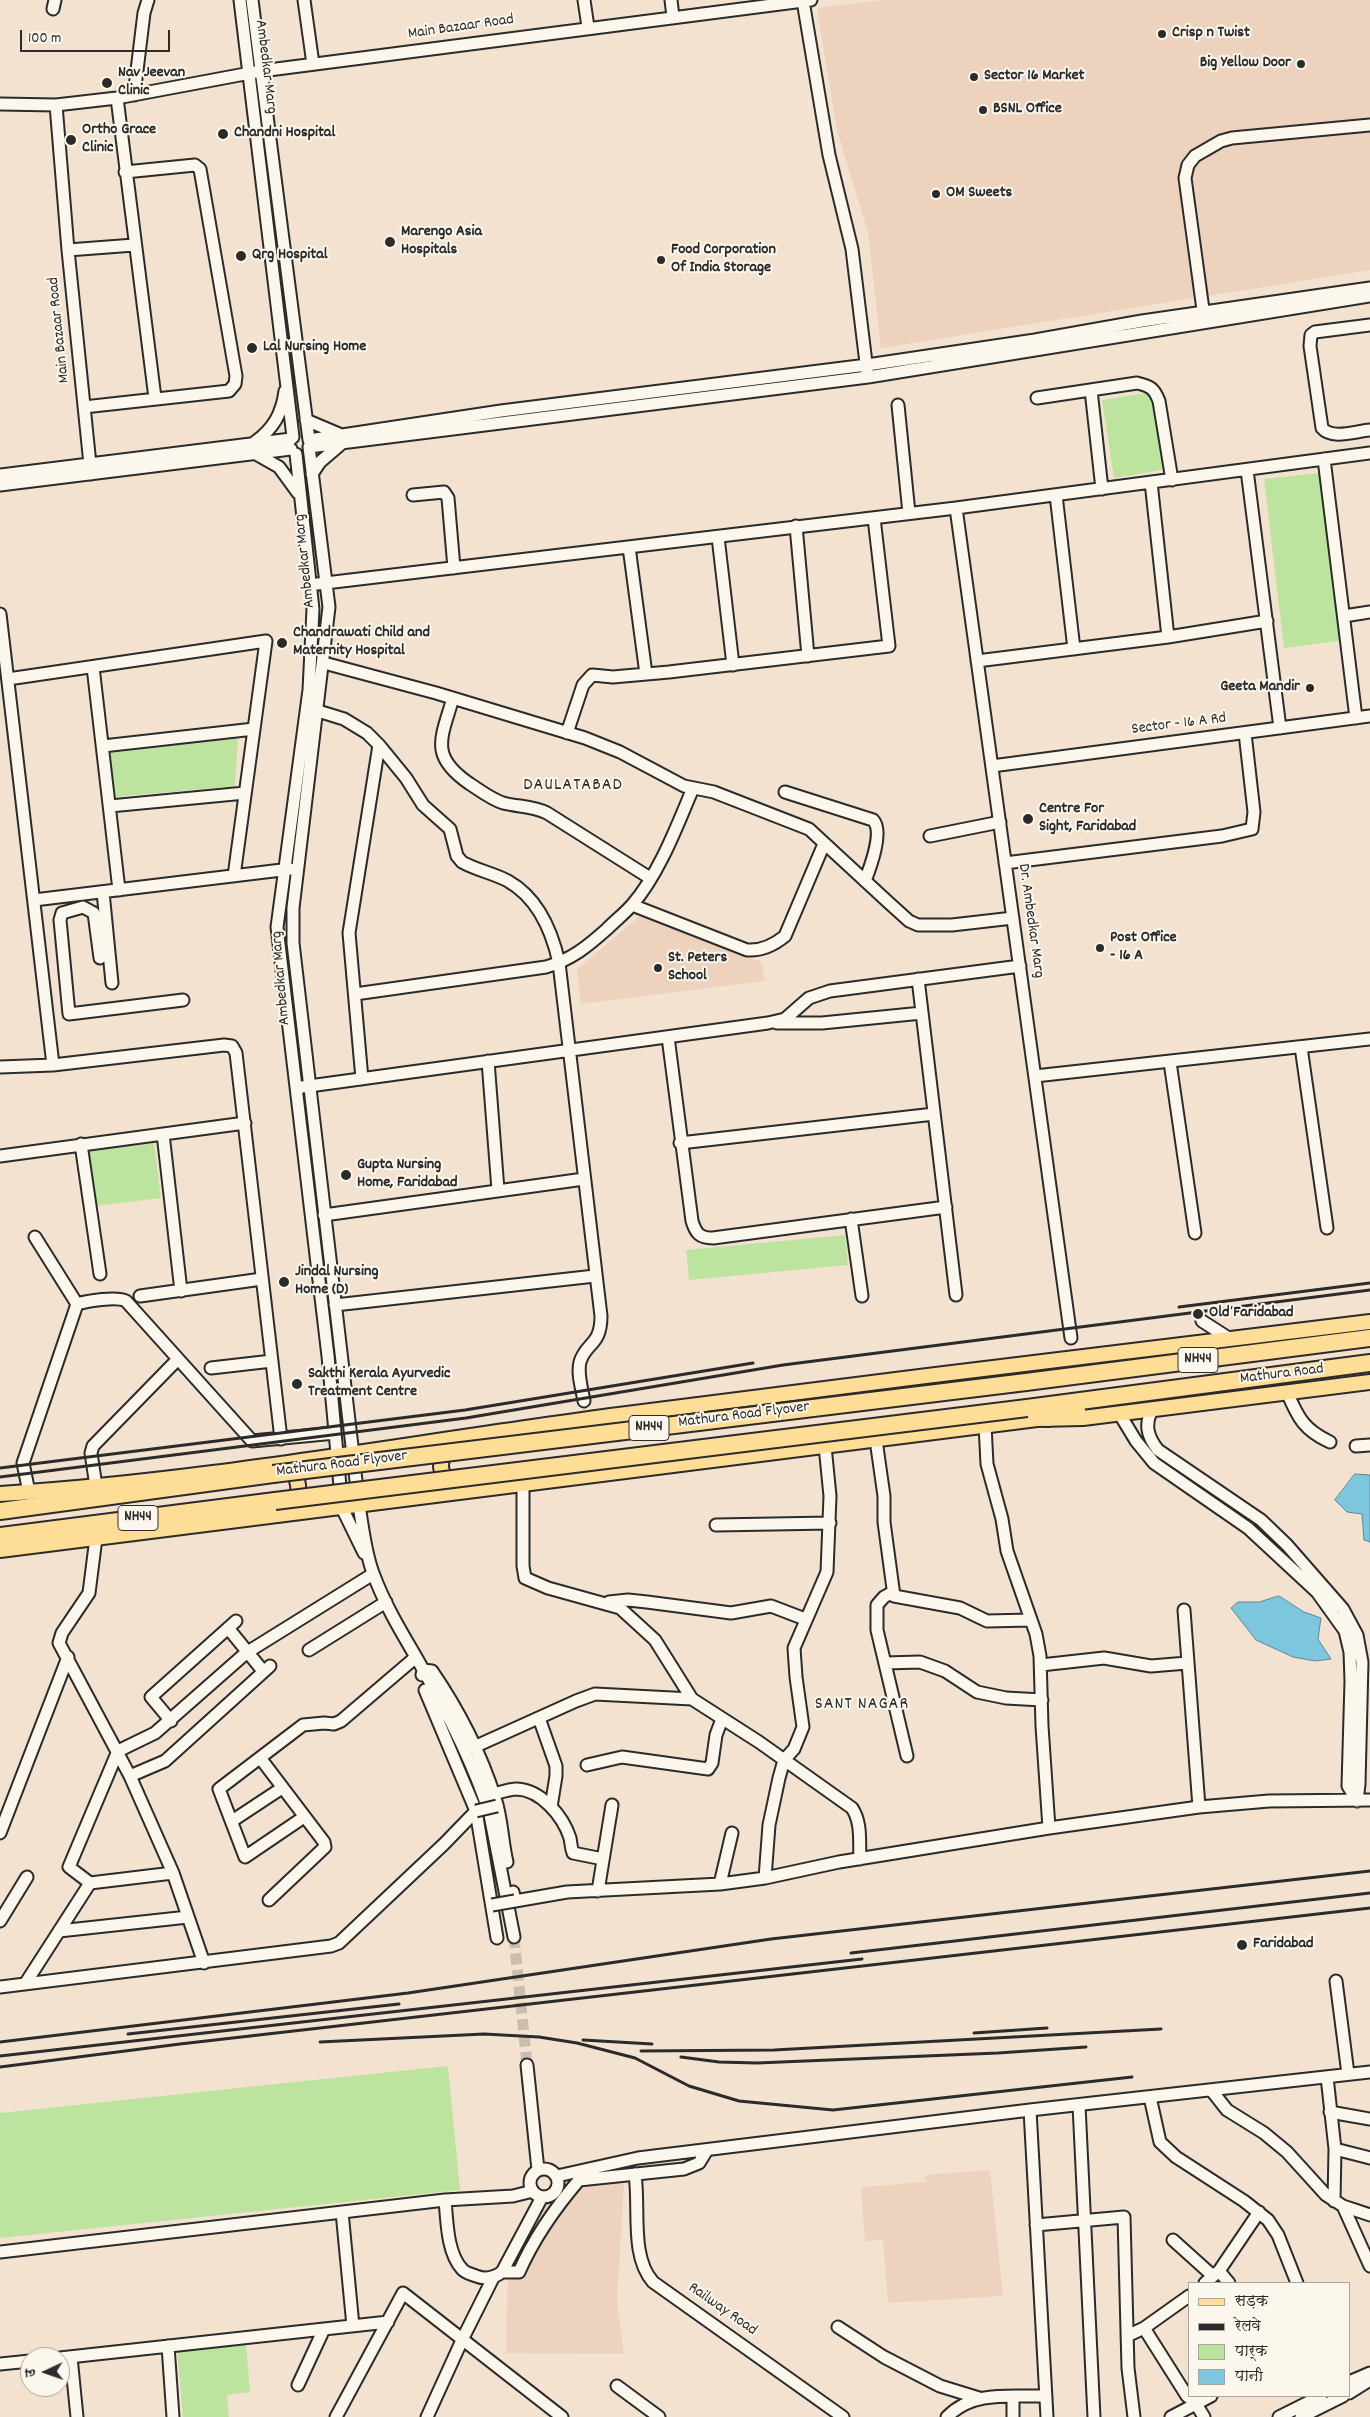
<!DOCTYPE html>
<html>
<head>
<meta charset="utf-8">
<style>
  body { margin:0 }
  #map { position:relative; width:1370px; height:2417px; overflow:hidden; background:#f3e2d0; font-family:Dekko,"Playpen Sans Deva",sans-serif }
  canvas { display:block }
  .legend { position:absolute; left:1188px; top:2282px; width:162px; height:115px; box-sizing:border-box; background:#fbf7ec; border:1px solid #a8a59f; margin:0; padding:6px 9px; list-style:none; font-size:15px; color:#2b2b2b }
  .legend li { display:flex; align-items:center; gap:10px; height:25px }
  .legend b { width:25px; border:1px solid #a8a59f }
  .north { position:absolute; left:20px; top:2347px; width:50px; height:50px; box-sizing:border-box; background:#fbf7ec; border:1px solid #a8a59f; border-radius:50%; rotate:267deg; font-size:14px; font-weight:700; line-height:20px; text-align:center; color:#2b2b2b }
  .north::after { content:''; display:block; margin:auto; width:18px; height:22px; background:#2b2b2b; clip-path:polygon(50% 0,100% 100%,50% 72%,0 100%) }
  .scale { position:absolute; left:20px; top:30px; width:150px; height:22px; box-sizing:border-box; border:2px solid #2b2b2b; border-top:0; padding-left:6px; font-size:15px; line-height:18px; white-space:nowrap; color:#2b2b2b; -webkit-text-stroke:4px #fbf7ec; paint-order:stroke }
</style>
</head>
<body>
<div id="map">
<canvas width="1370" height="2417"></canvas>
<ul class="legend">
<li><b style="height:6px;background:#fedd96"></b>सड़क</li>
<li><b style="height:6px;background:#2b2b2b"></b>रेलवे</li>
<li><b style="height:14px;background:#bce49f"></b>पार्क</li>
<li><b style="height:14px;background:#7dc7de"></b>पानी</li>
</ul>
<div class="north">उ</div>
<div class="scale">100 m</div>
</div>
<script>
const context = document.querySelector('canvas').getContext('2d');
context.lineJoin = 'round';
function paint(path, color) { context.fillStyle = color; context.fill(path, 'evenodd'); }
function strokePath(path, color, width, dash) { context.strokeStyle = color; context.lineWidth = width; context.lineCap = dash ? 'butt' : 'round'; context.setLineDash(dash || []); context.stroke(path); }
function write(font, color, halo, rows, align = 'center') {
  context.font = font + ' Dekko,sans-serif'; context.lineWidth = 4; context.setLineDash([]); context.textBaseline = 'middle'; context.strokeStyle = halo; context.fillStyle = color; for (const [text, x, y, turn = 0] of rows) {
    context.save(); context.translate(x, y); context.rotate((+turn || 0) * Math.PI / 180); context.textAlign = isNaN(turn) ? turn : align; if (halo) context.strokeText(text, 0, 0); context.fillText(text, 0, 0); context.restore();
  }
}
paint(new Path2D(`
  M884 0H1370V270L881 348 868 232 837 131 817 8Z
  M640 916 761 962 765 981 581 1004 577 969Z
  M990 2170 1003 2296 888 2303 883 2240 865 2241 861 2187 926 2182 925 2175Z
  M624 2181 617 2302 624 2354 506 2353 508 2266 544 2203 573 2188Z`), '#edd3bd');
paint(new Path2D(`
  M1158 391 1169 469 1114 478 1102 400Z
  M1320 473 1339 641 1284 648 1264 479Z
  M238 737 235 786 114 797 110 753Z
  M154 1143 161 1198 95 1206 88 1151Z
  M845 1235 848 1265 689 1280 686 1250Z
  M448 2066 460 2190 0 2238V2113Z
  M246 2343 250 2392 227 2395 229 2417H183L177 2349Z`), '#bce49f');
const water = new Path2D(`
  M1355 1474 1370 1475V1542L1364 1540 1362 1514 1347 1512 1335 1500Z
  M1279 1596 1304 1612 1321 1618 1318 1639 1331 1659 1315 1661 1293 1657 1256 1640 1231 1608 1238 1602H1259Z`);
paint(water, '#7dc7de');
strokePath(water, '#5c8996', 1);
strokePath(new Path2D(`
  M514 1937 527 2065`), '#cbbdaf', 11, [11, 5.5]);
const minor = new Path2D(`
  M240 0 293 437
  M252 0 309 440 501 411 867 365 1035 340 1142 321 1370 288
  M304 0 313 64
  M584 0 588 27
  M671 0 673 17
  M803 1 829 155 852 249 867 371
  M53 9 55 0
  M134 95 144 13 148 0
  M117 98 155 398
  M0 104 56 105 117 98 261 71 811 0
  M56 105 68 250 91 474
  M68 250 134 245
  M1204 317 1185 178 1188 165 1195 156 1221 141 1232 138 1370 125
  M1370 325 1315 332 1311 335 1310 346 1322 428C1332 440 1356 431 1370 430
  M1091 390 1102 489
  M1037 398 1137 383C1150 386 1154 388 1159 401L1172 480
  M898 405 909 513
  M84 407 229 391 235 384 236 376 200 169 195 165 125 172
  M306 420 339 434
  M255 442C273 429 282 414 285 391
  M256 454 279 467 298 493
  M296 454 313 609 309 690 277 927 328 1356 342 1508 364 1553
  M1324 459 1356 718
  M1247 470 1280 728
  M312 474 320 462 341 444
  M0 475 291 439
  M1151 482 1168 637
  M0 485 291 449
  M413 495 444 492 448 498 454 568
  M1056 495 1074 649
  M956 508 1071 1338
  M796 526 808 656
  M718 537 733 665
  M629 547 646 674
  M317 584 956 508 1370 453
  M0 614 53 1065
  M1344 616 1370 612
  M977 661 1168 637 1267 621
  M324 663 436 693 585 738 620 752 684 786 714 792 809 829 888 902 909 921 918 925H952L1013 918
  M93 667 119 890
  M8 679 266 641 234 876
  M453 698C441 739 429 756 470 784 481 791 491 799 503 803 519 807 533 806 547 813L650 878
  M318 711 344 719 367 733 379 745 406 778 423 805 450 829 457 856 462 862C476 870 493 873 508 881 538 898 552 931 559 963L601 1316C601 1346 586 1342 580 1362 577 1374 582 1389 584 1401
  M567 733 583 685 592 675 613 677 669 672 889 646 874 518
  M103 746 254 729
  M992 766 1370 716
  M785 792 873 820C884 831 870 868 865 881
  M110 806 245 793
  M930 836 1000 822
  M1005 863 1222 836 1252 829 1254 812 1245 733
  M103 892 112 983
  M34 900 290 869
  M632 905 747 950C762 951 774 945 785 936L824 844
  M100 958 94 913 83 907 62 913 60 920 69 1014 183 1000
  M918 979 956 1295
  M355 994 546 967C571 960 588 946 607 929 615 921 625 913 632 905 659 874 677 826 693 788
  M777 1023H822L922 1013
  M668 1037 692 1221C696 1234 700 1238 713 1238L946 1207
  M1301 1047 1327 1228
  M488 1061 498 1190
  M1170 1062 1195 1233
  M0 1067 53 1065 224 1045 232 1046 236 1053 281 1439
  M1035 1076 1370 1039
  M362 1079 349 933 379 745
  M302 1087 768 1023 785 1019 809 998 830 991 1020 966
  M163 1134 181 1291
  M680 1143 934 1114
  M81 1144 100 1274
  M0 1156 245 1123
  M324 1215 584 1179
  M851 1219 862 1296
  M35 1237 77 1304
  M140 1296 262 1279
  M335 1305 595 1276
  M1202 1321 1230 1339
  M211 1368 272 1361
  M1287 1392C1298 1418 1304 1430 1330 1442
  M1153 1408C1144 1424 1147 1436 1158 1450L1261 1520 1287 1545 1343 1609 1357 1635 1362 1662 1359 1784 1357 1801
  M1119 1413 1136 1441 1154 1463 1248 1528 1317 1592 1345 1631 1350 1652 1351 1681 1348 1786 1357 1801
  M985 1425 987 1464 1002 1519 1007 1551 1036 1634 1040 1656 1042 1726 1049 1828
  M876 1440 884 1496V1522L894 1596 960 1608 987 1621 1031 1620
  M1356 1446 1370 1445
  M523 1485V1566L525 1578 548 1588 620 1608 655 1640 692 1699 759 1742 852 1808C862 1823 859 1842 860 1859
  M96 1486 91 1453 93 1446 178 1359
  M29 1492 23 1463 74 1313 77 1304C87 1301 117 1296 126 1301L252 1441 335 1433
  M716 1525 830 1523
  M96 1538 89 1593 62 1633 59 1643 130 1776 173 1873 204 1963
  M893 1592 884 1597 877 1605V1630L907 1756
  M609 1602 628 1600 647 1602 731 1613 771 1606 805 1619
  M1184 1610 1199 1807
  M228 1628 263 1671
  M309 1650 386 1602
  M885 1663 920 1662 945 1671 977 1692 1006 1698 1042 1700
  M1041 1665 1104 1658 1151 1666 1187 1663
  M422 1675 423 1670 432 1671C458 1709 481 1754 495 1798 502 1818 502 1841 507 1862
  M425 1690 476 1811 497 1938
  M539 1718 556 1766V1776L551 1807
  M171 1721 151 1697 236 1621
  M474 1747 576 1701 595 1694 692 1699
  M261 1759 324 1842 325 1847 269 1900
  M587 1765 622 1757 708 1769 712 1763 716 1735 722 1719
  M130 1776 165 1761 270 1666
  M494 1794C501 1792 510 1789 517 1789 541 1790 563 1816 570 1838 571 1843 571 1848 573 1853L603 1859
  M304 1817 245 1857 219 1789 303 1725 324 1723 334 1724 341 1721 416 1657
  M232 1821 282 1788
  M0 1833 68 1657
  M173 1873 90 1883 69 1867 118 1751 155 1733 246 1653 373 1574
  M765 1878 769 1825 779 1778 784 1760 794 1749 803 1727 796 1677 794 1648 827 1572 830 1496 825 1446
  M720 1884 732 1833
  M598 1891 612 1805
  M513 1892 515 1901 567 1892 720 1884 765 1878 839 1862 1049 1828 1199 1807 1269 1801 1370 1800
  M0 1921 27 1877
  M59 1931 188 1917
  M514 1937 490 1815C474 1764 443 1704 416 1657 400 1630 384 1603 373 1573 365 1552 363 1528 359 1506L293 943V908L329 607 309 447 868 377 1370 296
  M1336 1981 1348 2074
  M25 1984 90 1883
  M0 1987 331 1946 339 1943 444 1844 476 1811
  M527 2065 538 2170
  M1327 2077 1335 2149 1334 2201
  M1212 2091 1227 2110 1264 2133 1287 2152 1326 2195 1343 2206 1370 2215
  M1150 2097 1160 2142 1176 2157 1244 2201 1268 2220 1278 2235 1297 2283
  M1079 2105 1094 2417
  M1030 2110 1047 2417
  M1330 2112 1370 2119
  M1335 2149 1370 2158
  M530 2183a14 14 0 1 1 28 0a14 14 0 1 1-28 0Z
  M635 2174C640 2209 630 2256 653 2282L843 2417
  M557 2176 638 2158 1030 2110 1370 2072
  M445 2200 513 2196 533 2191
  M1343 2206 1370 2266
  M342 2212 353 2326
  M1036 2225 1124 2217 1128 2368 1134 2417
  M1173 2240 1213 2276
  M0 2252 445 2200C447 2221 447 2253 462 2269 465 2273 471 2274 476 2276 486 2280 494 2278 502 2272L542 2197
  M1219 2271 1229 2283
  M502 2272H519C534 2238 555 2208 579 2180L684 2169 699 2163 707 2150
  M1205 2283 1219 2271 1259 2212
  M838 2327 884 2357 940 2386 979 2398
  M1144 2328 1187 2396 1196 2404 1204 2417
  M1127 2336 1144 2328 1189 2296
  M168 2346 173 2417
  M71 2357 77 2417
  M60 2358 388 2322
  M0 2364 30 2361
  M1349 2382 1370 2373
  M298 2385 324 2329
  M617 2386 659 2417
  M1349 2393 1370 2380
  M336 2417 403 2293 562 2417
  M427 2417 463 2338 493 2278
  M947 2417C973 2390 1011 2397 1045 2396
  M1013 2417V2397
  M1171 2417 1211 2396
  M1279 2417 1321 2396
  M1301 2417 1343 2396`);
const major = new Path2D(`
  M447 1446C438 1463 439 1473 451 1487
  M285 1466C300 1473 302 1494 292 1507
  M0 1494C208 1481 413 1442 619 1415 869 1382 1120 1353 1370 1322
  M0 1550 1037 1419 1083 1418 1370 1382`);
const highway = new Path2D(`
  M1026 1382 1370 1338
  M1027 1408 1370 1363
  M1047 1418 1077 1410
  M0 1511 273 1474
  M0 1536 275 1501`);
strokePath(minor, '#2b2b2b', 15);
strokePath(major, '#2b2b2b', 18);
strokePath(highway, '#2b2b2b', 20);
strokePath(minor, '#fbf7ec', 11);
strokePath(major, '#fedd96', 14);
strokePath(highway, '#fedd96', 16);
strokePath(new Path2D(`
  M1179 1307 1370 1283
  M0 1468 465 1410 753 1363
  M0 1477 466 1418 783 1365 1370 1290
  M851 1953 1370 1893
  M974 2033 1047 2028
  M128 2034 399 2004
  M583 2040 652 2044
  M0 2042 408 1993 771 1939 1370 1871
  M320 2042 484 2034 539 2037 577 2043 635 2058 689 2086 739 2101 833 2110 1132 2077
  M641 2051 774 2050 1161 2029
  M0 2056 862 1959
  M681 2057 719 2062 757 2063 998 2053 1086 2047
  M0 2067 180 2044 1370 1908`), '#2b2b2b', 3);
const minorBridge = new Path2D(`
  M476 1811 497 1806
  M492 1905 515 1901`);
const highwayBridge = new Path2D(`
  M273 1474 1026 1382
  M275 1501 1027 1408`);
strokePath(minorBridge, '#2b2b2b', 15, []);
strokePath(highwayBridge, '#2b2b2b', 20, []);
strokePath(minorBridge, '#fbf7ec', 11);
strokePath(highwayBridge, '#fedd96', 16);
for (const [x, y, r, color] of [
  [1162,34,5,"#2b2b2b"],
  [1301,64,5,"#2b2b2b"],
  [974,77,5,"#2b2b2b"],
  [107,83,6,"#2b2b2b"],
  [983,110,5,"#2b2b2b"],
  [223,134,6,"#2b2b2b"],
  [71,140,6,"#2b2b2b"],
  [936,194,5,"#2b2b2b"],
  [390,242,6,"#2b2b2b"],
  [241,256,6,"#2b2b2b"],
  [661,260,5,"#2b2b2b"],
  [252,348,6,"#2b2b2b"],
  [282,643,6,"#2b2b2b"],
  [1310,688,5,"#2b2b2b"],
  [1028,819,6,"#2b2b2b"],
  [1100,948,5,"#2b2b2b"],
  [658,968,5,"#2b2b2b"],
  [346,1175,6,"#2b2b2b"],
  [284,1282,6,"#2b2b2b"],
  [1198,1314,6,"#2b2b2b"],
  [297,1384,6,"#2b2b2b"],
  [1242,1945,6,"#2b2b2b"]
]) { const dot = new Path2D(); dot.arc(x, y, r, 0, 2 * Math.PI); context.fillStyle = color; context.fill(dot); strokePath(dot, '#fbf7ec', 2); }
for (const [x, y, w] of [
  [1198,1360,40],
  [649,1428,40],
  [138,1518,40]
]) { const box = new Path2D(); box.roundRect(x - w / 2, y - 12.5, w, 25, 4); context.fillStyle = '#fbf7ec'; context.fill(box); strokePath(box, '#2b2b2b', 1); }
write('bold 15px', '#2b2b2b', null, [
  ["NH44",1198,1360],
  ["NH44",649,1428],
  ["NH44",138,1518]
]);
write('16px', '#2b2b2b', '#fbf7ec', [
  ["Main Bazaar Road",461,28,-8],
  ["Ambedkar Marg",265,67,83],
  ["Main Bazaar Road",60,330,-96],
  ["Ambedkar Marg",306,561,-96],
  ["Sector - 16 A Rd",1179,725,-7],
  ["Dr. Ambedkar Marg",1030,921,82],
  ["Ambedkar Marg",282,978,-95],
  ["Mathura Road",1282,1375,-7],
  ["Mathura Road Flyover",744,1416,-7],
  ["Mathura Road Flyover",342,1465,-7],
  ["Railway Road",722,2310,35]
]);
write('bold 16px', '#2b2b2b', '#fbf7ec', [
  ["Crisp n Twist",1172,34],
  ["Big Yellow Door",1291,64,"right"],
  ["Nav Jeevan",118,74],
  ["Clinic",118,92],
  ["Sector 16 Market",984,77],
  ["BSNL Office",993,110],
  ["Ortho Grace",82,131],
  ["Clinic",82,149],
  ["Chandni Hospital",234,134],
  ["OM Sweets",946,194],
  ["Marengo Asia",401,233],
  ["Hospitals",401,251],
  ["Food Corporation",671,251],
  ["Of India Storage",671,269],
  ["Qrg Hospital",252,256],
  ["Lal Nursing Home",263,348],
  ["Chandrawati Child and",293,634],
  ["Maternity Hospital",293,652],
  ["Geeta Mandir",1300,688,"right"],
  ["Centre For",1039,810],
  ["Sight, Faridabad",1039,828],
  ["Post Office",1110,939],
  ["- 16 A",1110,957],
  ["St. Peters",668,959],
  ["School",668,977],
  ["Gupta Nursing",357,1166],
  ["Home, Faridabad",357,1184],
  ["Jindal Nursing",295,1273],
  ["Home (D)",295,1291],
  ["Old Faridabad",1209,1314],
  ["Sakthi Kerala Ayurvedic",308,1375],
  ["Treatment Centre",308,1393],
  ["Faridabad",1253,1945]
], 'left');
context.letterSpacing = '1px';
write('18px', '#2b2b2b', '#fbf7ec', [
  ["DAULATABAD",573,787],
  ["SANT NAGAR",862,1706]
]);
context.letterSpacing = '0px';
</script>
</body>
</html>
